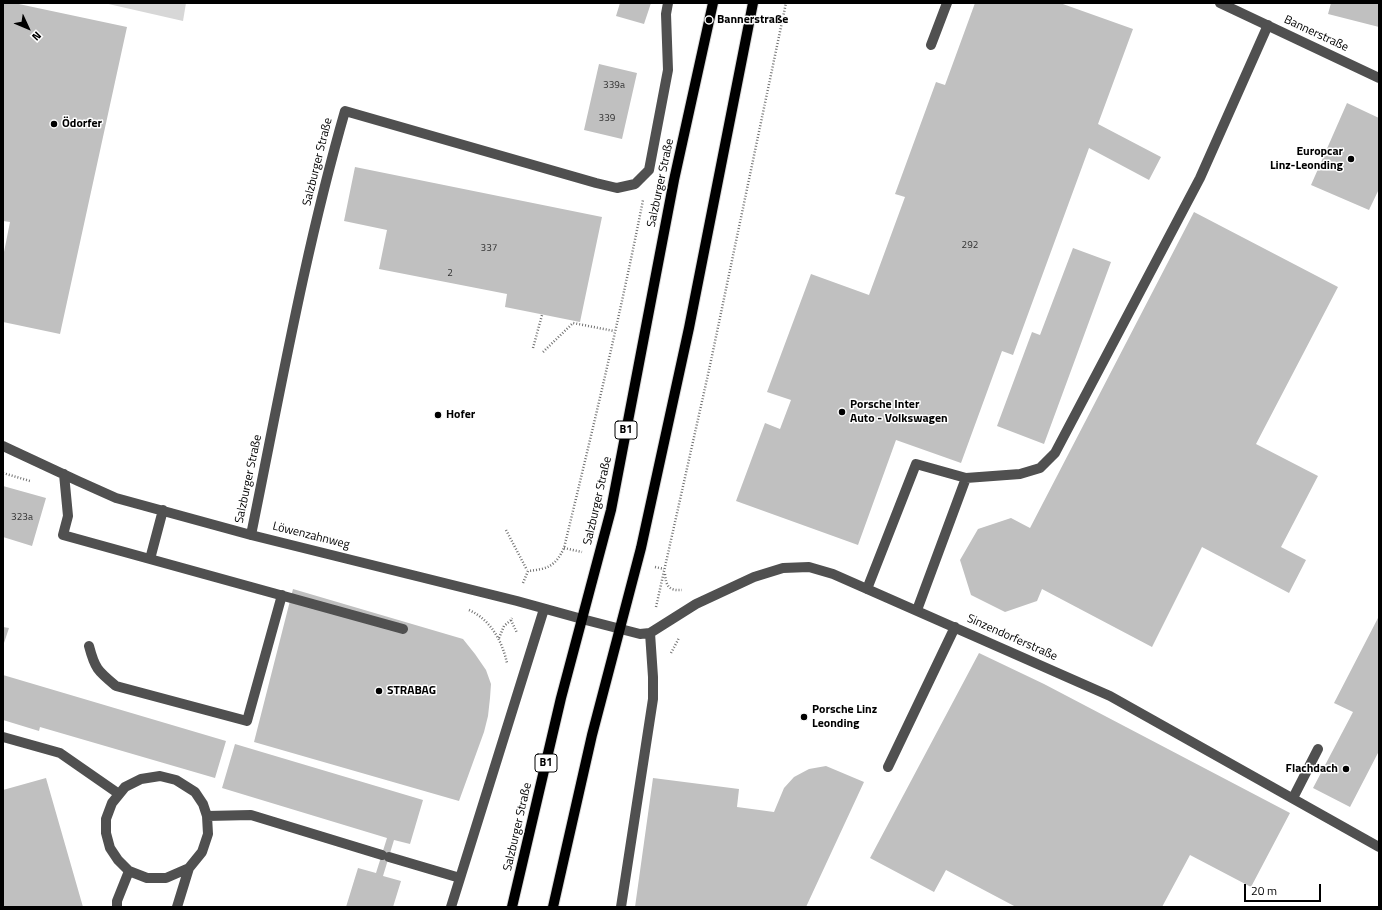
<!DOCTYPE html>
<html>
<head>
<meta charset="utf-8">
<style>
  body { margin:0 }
  #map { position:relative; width:1382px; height:910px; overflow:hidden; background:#fff; font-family:"Titillium Web",sans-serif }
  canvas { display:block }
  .frame { position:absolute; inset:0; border:4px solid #000; pointer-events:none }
  .north { position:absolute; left:8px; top:8px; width:40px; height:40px; -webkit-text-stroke:3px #fff; paint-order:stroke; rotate:134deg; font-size:11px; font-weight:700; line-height:16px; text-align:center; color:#000 }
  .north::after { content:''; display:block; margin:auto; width:14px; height:18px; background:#000; clip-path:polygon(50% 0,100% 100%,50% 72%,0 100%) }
  .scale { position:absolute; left:1244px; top:884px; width:77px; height:18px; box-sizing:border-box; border:2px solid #000; border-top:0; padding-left:5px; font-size:12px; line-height:14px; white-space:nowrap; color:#000; -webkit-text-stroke:3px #fff; paint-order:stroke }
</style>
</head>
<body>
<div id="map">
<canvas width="1382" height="910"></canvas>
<div class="frame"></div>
<div class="north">N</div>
<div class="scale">20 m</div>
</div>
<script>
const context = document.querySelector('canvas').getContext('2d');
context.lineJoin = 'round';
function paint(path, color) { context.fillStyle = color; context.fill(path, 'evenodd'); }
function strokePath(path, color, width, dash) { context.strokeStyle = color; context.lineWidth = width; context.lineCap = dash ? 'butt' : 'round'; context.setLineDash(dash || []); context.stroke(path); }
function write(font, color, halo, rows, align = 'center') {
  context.font = font + ' "Titillium Web",sans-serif'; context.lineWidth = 3; context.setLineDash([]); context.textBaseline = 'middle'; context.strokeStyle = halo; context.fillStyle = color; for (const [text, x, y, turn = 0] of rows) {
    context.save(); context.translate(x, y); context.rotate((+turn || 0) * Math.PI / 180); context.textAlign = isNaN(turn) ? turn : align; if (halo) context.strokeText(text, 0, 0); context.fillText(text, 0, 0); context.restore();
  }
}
paint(new Path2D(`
  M104 3H186L183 21Z`), '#d7d7d7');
paint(new Path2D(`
  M3 3H14L127 27 60 334 3 322V257L10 222 3 221Z
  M620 3H651L644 24 616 16Z
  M975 3H1060L1133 29 1098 124 1161 157 1149 180 1089 148 1013 355 1002 351 961 463 896 440 858 545 736 501 765 423 780 429 791 400 767 392 811 274 869 295 905 197 895 194 936 82 945 85Z
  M1331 3H1379V27L1328 14Z
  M599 64 637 73 622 139 584 130Z
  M1347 103 1379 118V189L1369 210 1311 185Z
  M355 167 602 217 580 322 505 307 507 294 379 269 387 230 344 221Z
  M1194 212 1338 287 1256 444 1318 476 1281 547 1306 560 1289 593 1202 547 1152 647 1042 589 1037 601 1005 612 971 595 960 560 978 529 1011 518 1030 528Z
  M1073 248 1111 262 1044 444 997 426 1032 332 1040 335Z
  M3 486 46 498 32 546 3 537Z
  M293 589 463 639 475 654 486 670 491 684 490 698 488 716 484 732 459 801 254 742Z
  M1379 616V751L1350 807 1313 788 1353 712 1334 703Z
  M3 627 9 628 3 646Z
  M979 653 1044 684 1290 813 1251 887 1190 855 1162 907H1016L946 870 934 892 870 858Z
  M3 675 226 741 215 778 40 727 39 731 3 720Z
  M235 744 423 800 410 844 394 840 383 876 401 881 393 907H346L358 868 376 873 387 838 222 788Z
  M826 766 864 782 806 907H635L653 778 739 789 737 807 774 812 784 788 794 777 809 769Z
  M46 778 83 907H3V790Z`), '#c0c0c0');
const major = new Path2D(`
  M512 907 561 698 611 510 674 180 713 3
  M553 907 592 735 641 548 689 328 753 3`);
strokePath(major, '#dbdbdb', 12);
strokePath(new Path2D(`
  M533 348 542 315
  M543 352 573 323 614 331
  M3 473 30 481
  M506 530 527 570
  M564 548 582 552
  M655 567 664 569
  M665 574C666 586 669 591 682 590
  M523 583 528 571C547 569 555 567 564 548 592 432 620 317 643 200
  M656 607 709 370 786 3
  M469 610C491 620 502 641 507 663
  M511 620 517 633
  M499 638 504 626 511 620 512 618
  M671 653 679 638`), '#727272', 2.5, [1, 2]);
strokePath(new Path2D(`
  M1220 3 1379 78
  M931 45 947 3
  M3 446 78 481 116 498 251 535 517 601 582 619 640 634 650 633 696 604 754 577 783 568 809 567 833 574 1110 696 1379 847
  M64 474 68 516 63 535 403 629
  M251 535C280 393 305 250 345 111L596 183 617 188 635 184 649 170 668 70 666 14 668 3
  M150 559 163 510
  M867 589 916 464 966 478 1020 474 1040 468 1055 453 1200 178 1268 25
  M917 610 966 478
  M89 646C95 669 98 671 116 686L247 721 282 595
  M3 737 60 753 119 794
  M888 767 955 627
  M1293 798 1318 749
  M207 816 251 815 382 855
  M389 857 460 878
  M117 907V901L129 871
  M177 907 189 868 202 852 208 834 207 816 203 804 195 792 176 780 160 776 141 779 125 787 112 803 106 819V833L110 848 118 860 129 871 147 878H166L189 868
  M451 907 544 609
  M621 907 653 699V677L650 633`), '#505050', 10);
strokePath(major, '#000', 10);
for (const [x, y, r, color] of [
  [709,20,4,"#000"],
  [54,124,4,"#000"],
  [1351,159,4,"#000"],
  [842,412,4,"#000"],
  [438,415,4,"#000"],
  [379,691,4,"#000"],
  [804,717,4,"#000"],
  [1346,769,4,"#000"]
]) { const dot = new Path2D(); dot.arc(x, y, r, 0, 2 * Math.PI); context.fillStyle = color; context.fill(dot); strokePath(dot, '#fff', 1.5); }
write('10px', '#303030', null, [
  ["339a",614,86],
  ["339",607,119],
  ["292",970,246],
  ["337",489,249],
  ["2",450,274],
  ["323a",22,518]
]);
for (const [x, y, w] of [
  [626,430,22],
  [546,763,22]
]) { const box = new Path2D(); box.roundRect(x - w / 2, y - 9, w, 18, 3); context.fillStyle = '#fff'; context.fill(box); strokePath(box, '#000', 1); }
write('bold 11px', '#000', null, [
  ["B1",626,430],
  ["B1",546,763]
]);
write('bold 12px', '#000', '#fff', [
  ["Bannerstraße",717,20],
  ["Ödorfer",62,124],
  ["Europcar",1343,152,"right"],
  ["Linz-Leonding",1343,166,"right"],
  ["Porsche Inter",850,405],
  ["Auto - Volkswagen",850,419],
  ["Hofer",446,415],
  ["STRABAG",387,691],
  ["Porsche Linz",812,710],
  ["Leonding",812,724],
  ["Flachdach",1338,769,"right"]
], 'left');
write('12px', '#000', '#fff', [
  ["Bannerstraße",1316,34,25],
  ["Salzburger Straße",318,162,-76],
  ["Salzburger Straße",661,183,-78],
  ["Salzburger Straße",249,479,-78],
  ["Salzburger Straße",598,501,-77],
  ["Löwenzahnweg",311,536,14],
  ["Sinzendorferstraße",1012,638,24],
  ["Salzburger Straße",518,827,-77]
]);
</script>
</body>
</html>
